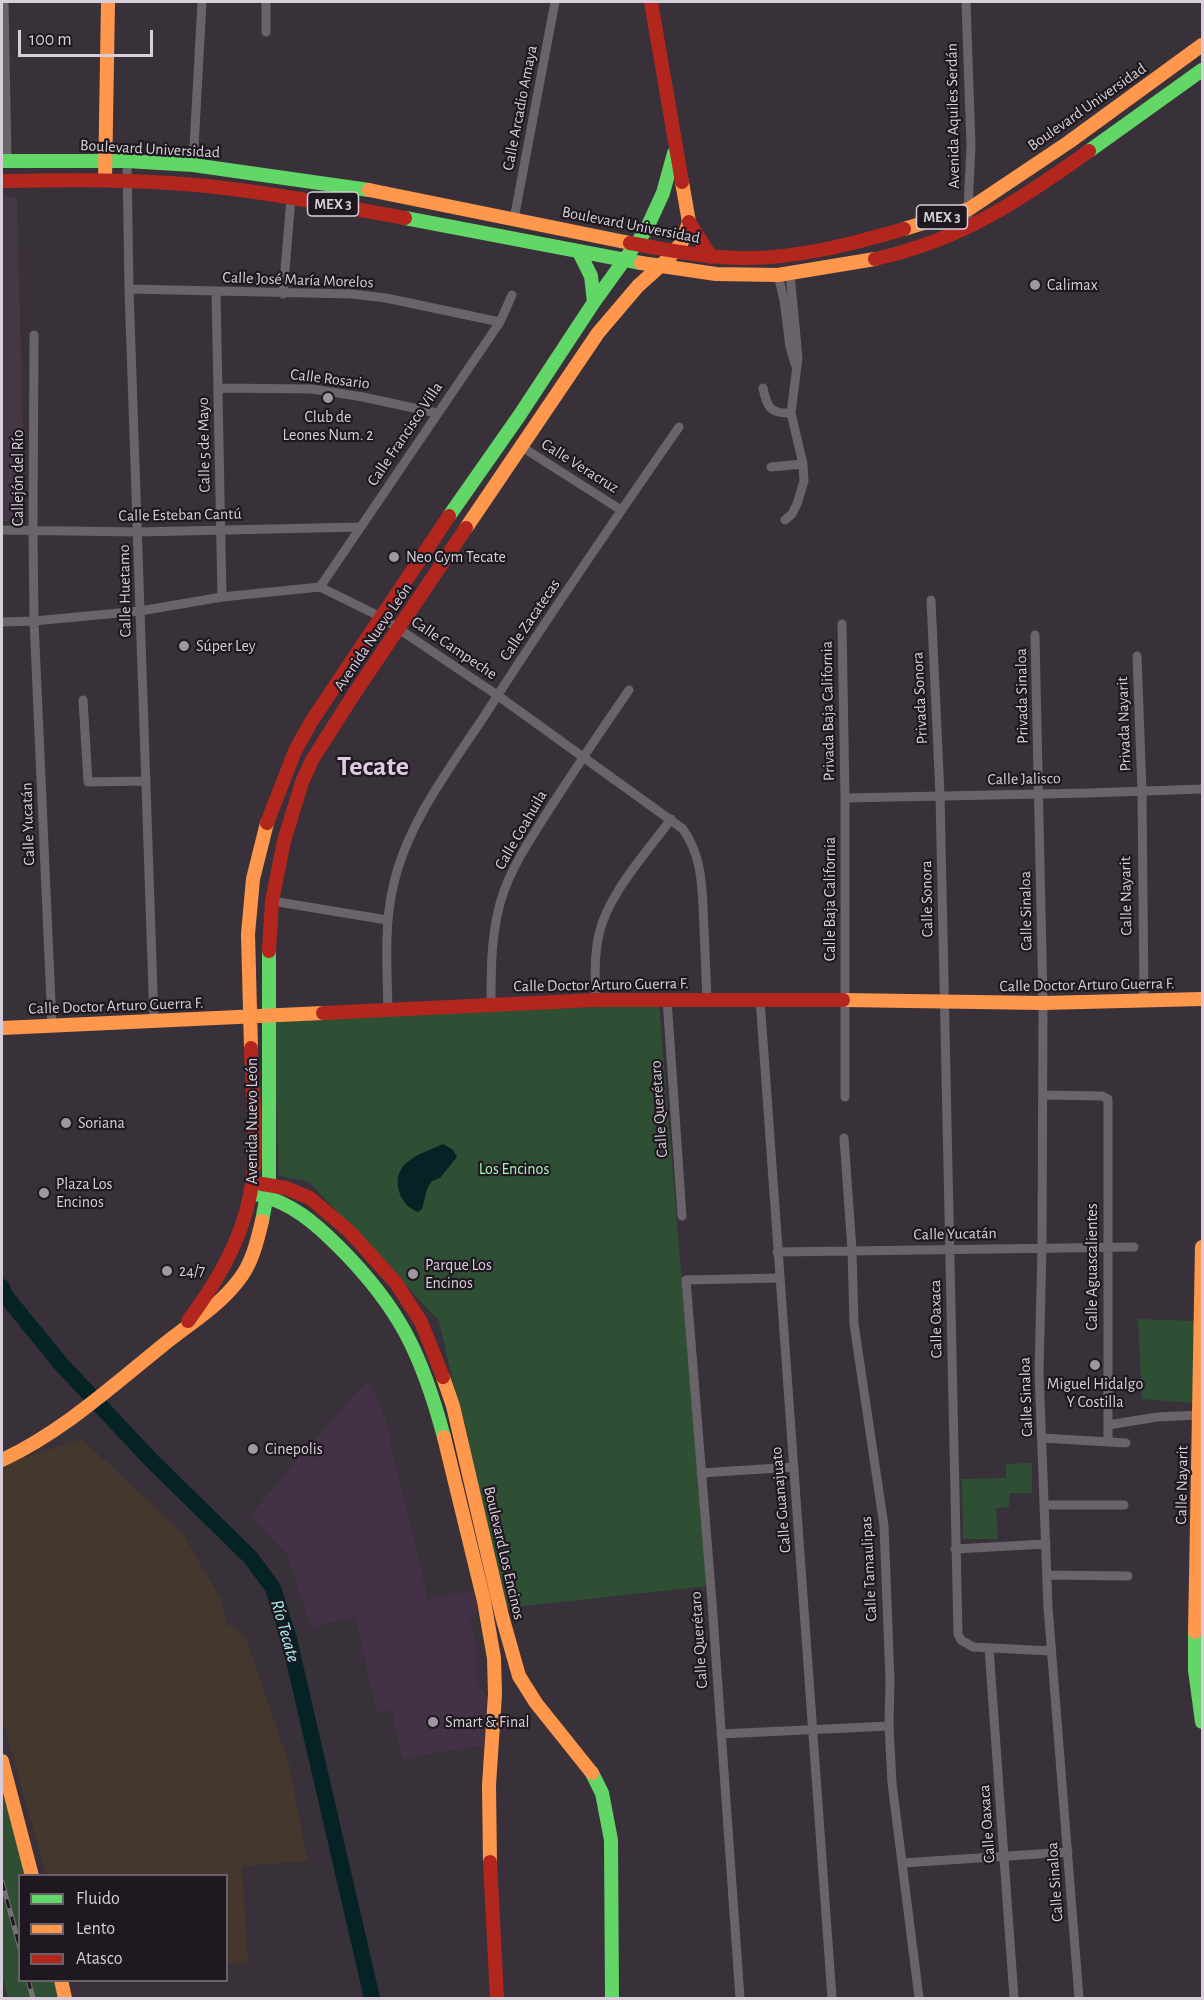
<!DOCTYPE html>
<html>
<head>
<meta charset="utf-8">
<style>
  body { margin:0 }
  #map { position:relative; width:1204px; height:2000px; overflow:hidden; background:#39313a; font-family:"Alegreya Sans",sans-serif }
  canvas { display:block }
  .frame { position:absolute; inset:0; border:3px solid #d8ced9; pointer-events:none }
  .legend { position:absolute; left:18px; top:1874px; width:210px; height:108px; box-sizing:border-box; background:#1f1820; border:2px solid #69616a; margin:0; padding:8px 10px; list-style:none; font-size:18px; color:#d8ced9 }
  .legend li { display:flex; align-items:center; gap:12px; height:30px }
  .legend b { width:30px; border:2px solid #69616a }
  .scale { position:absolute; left:18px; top:30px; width:135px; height:27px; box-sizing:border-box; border:3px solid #d8ced9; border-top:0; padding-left:8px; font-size:18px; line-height:21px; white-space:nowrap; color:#d8ced9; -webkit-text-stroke:4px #1f1820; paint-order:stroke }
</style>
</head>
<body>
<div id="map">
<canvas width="1204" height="2000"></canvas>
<div class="frame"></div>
<ul class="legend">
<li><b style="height:8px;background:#63d668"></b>Fluido</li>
<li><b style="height:8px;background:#ff974d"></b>Lento</li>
<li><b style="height:8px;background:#b3261e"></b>Atasco</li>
</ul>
<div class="scale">100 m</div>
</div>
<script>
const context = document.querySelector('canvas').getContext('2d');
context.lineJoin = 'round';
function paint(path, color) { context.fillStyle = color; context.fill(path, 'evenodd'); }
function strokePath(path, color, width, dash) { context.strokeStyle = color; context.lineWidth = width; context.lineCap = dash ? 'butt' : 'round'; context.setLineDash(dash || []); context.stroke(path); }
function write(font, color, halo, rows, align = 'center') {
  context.font = font + ' "Alegreya Sans",sans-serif'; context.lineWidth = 4.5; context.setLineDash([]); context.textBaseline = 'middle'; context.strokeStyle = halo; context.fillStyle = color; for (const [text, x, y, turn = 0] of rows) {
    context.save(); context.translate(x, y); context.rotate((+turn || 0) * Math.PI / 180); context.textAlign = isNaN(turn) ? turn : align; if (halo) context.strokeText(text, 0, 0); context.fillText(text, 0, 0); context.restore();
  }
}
paint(new Path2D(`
  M366 1382 371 1383 385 1418 428 1600 473 1590 478 1612 470 1614 477 1648 476 1673 481 1690 486 1695 484 1745 402 1759 392 1710 377 1713 355 1617 311 1627 286 1553 250 1516 307 1448Z`), '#433145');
paint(new Path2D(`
  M82 1439 183 1534 220 1598 228 1626 234 1625 247 1641 289 1764 308 1861 242 1866 248 1963 227 1964 226 1876 46 1875 2 1718V1465Z`), '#44372d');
paint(new Path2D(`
  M2 196 17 197 25 522 2 521Z`), '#463744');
paint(new Path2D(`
  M659 1005 707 1586 505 1608 439 1321 308 1181 279 1176 273 1019Z
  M1138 1319 1194 1321 1193 1403 1142 1399Z
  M1032 1463V1493H1010L1009 1507 996 1508 998 1539H963L962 1479 1006 1478V1464Z
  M2 1789 26 1875 20 1876V1980L55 1981 60 1998H8L2 1975Z`), '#2f4f35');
paint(new Path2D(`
  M443 1144 453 1150 457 1157 440 1178 432 1181 427 1189 422 1209 418 1212C409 1209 401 1200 399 1191 391 1161 422 1154 443 1144Z`), '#052225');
strokePath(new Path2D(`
  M2 1287 4 1294 61 1364 152 1461 250 1557 273 1588 289 1639 372 1998`), '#052225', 16);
strokePath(new Path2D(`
  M4 2 7 161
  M266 2V32
  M966 2 971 146 967 229
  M127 161 129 289 154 1020
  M193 165 202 2
  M514 219 555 2
  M778 275 784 300 790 347 795 364
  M129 289 352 294 386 298 500 322
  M216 292 222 597
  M283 294 291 198
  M34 335 33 531 34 621 52 1025
  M218 388 312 389 363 397 437 413
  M763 388C767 408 771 414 791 413
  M522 447 621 510
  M771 467 803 464
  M785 520 792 514 797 504 804 481 803 464 791 413 798 358 790 274
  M2 530 138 532 360 527
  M320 587 500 322 512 295
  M931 600 940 795 958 1634 961 1640 973 1647 1051 1651
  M2 622 34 621 140 611 222 597 320 587 381 617 497 695 683 829C704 859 702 893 704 929 705 952 706 976 707 999
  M842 624 845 798V1097
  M1035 635 1043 1003 1042 1248 1039 1372 1048 1607 1079 1998
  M1137 656 1142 791 1144 1001
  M83 700 88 782 144 781
  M845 798 1089 793 1202 789
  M272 901 387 920
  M667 999 682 1216
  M760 999 832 1998
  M596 1000C595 978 594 956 599 934 608 894 647 852 671 819
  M491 1004C491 966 491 927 504 891 515 861 533 835 550 808 576 768 602 729 629 690
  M388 1009C387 969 384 926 393 887 407 823 450 768 485 715 547 618 613 522 679 427
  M1043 1095 1102 1096 1108 1099V1441
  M844 1138 852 1250 854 1324 884 1526 890 1680 889 1726 892 1783 919 1998
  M777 1252 1134 1247
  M1108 1425 1157 1417 1200 1415
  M1042 1438 1126 1443
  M701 1473 793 1467
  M1045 1505H1124
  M955 1549 1046 1544
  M1047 1575 1128 1576
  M989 1648 1014 1998
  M721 1734 889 1726
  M903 1863 1068 1852
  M740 1998 712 1602 686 1280 779 1278`), '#69636a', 9);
strokePath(new Path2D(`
  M1089 151 1202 70
  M2 161H127L193 165 369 190
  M405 218 641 263
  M579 252 591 276 594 302
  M449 516 519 416 594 302 646 230 663 193 674 153
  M259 1195C292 1203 315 1223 339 1247 400 1308 422 1355 444 1437
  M262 1221 269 1184V951
  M1195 1632V1670L1202 1722
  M592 1773 602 1793 611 1840 612 1998`), '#63d668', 14);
strokePath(new Path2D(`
  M105 180 108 2
  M369 190 630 243
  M904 229 969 209 1069 142 1202 45
  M641 263 716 274 778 275 875 259
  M466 528 598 333 638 286 669 258 682 242 689 222 682 182
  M843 1000 1043 1003 1202 999
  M2 1028 323 1013
  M251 1048 248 934 253 879 267 823
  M443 1377 453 1406 502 1616 519 1676 536 1703 592 1773
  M444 1437 484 1601 494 1658 495 1694 489 1785 490 1862
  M2 1460C62 1432 111 1387 162 1346 189 1324 217 1308 238 1281 252 1264 257 1242 262 1221
  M1195 1632 1202 1247
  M2 1761 32 1876
  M61 1980 65 1998`), '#ff974d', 14);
strokePath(new Path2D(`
  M651 2 682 182
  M2 181C70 180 139 179 207 186 273 193 339 206 405 218
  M689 222 711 257
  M630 243C667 250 703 257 740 258 796 259 852 244 904 229
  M875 259C961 240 1019 201 1089 151
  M267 823 295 751 311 722 449 516
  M269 951 272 901 284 841 302 782 312 760 354 694 466 528
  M323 1013 596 1000H843
  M262 1184 286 1188 310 1198 350 1232 396 1283 421 1322 443 1377
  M188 1321C216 1283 241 1242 250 1195 260 1147 252 1096 251 1048
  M490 1862 497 1998`), '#b3261e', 14);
const rail = new Path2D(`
  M2 1882 20 1948
  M28 1980 33 1998`);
strokePath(rail, '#757076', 5);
strokePath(rail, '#1f1820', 3, [9]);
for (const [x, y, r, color] of [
  [1035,285,6,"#a097a1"],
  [328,398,6,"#a097a1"],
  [394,557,6,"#a097a1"],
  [184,646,6,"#a097a1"],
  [66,1123,6,"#a097a1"],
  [44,1193,6,"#a097a1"],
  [167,1271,6,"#a097a1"],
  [413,1274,6,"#a097a1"],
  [1095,1365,6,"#a097a1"],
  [253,1449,6,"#a097a1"],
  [433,1722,6,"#a097a1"]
]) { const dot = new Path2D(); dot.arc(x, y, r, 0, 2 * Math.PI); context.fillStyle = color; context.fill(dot); strokePath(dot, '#1f1820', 2); }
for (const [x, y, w] of [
  [333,204,51],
  [942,217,51]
]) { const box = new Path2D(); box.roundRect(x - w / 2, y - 12, w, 24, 4.5); context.fillStyle = '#1f1820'; context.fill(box); strokePath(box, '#d8ced9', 1.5); }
write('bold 15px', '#d8ced9', null, [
  ["MEX 3",333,204],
  ["MEX 3",942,217]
]);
write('16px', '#d8ced9', '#1f1820', [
  ["Boulevard Universidad",1087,107,-35],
  ["Calle Arcadio Amaya",520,108,-79],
  ["Avenida Aquiles Serdán",953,116,-91],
  ["Boulevard Universidad",150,149,3],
  ["Boulevard Universidad",631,225,11],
  ["Calle José María Morelos",298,280,2],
  ["Calle Rosario",330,379,7],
  ["Calle Francisco Villa",405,434,-56],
  ["Calle 5 de Mayo",204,445,-91],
  ["Calle Veracruz",580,466,32],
  ["Callejón del Río",18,478,-90],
  ["Calle Esteban Cantú",180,515,-1],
  ["Calle Huetamo",125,591,-91],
  ["Calle Zacatecas",530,620,-56],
  ["Avenida Nuevo León",373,637,-56],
  ["Calle Campeche",454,648,34],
  ["Privada Sinaloa",1022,696,-91],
  ["Privada Sonora",920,698,-93],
  ["Privada Baja California",828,711,-91],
  ["Privada Nayarit",1124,724,-92],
  ["Calle Jalisco",1024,779,-1],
  ["Calle Yucatán",28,824,-92],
  ["Calle Coahuila",521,830,-60],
  ["Calle Nayarit",1126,896,-91],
  ["Calle Baja California",830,899,-90],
  ["Calle Sonora",927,899,-91],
  ["Calle Sinaloa",1026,911,-91],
  ["Calle Doctor Arturo Guerra F.",601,985,-1],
  ["Calle Doctor Arturo Guerra F.",1087,985,-1],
  ["Calle Doctor Arturo Guerra F.",116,1006,-2],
  ["Calle Querétaro",659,1109,-94],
  ["Avenida Nuevo León",252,1121,-90],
  ["Calle Yucatán",955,1234,-1],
  ["Calle Aguascalientes",1092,1267,-90],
  ["Calle Oaxaca",936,1319,-91],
  ["Calle Sinaloa",1026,1397,-92],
  ["Calle Nayarit",1182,1485,-89],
  ["Calle Guanajuato",781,1500,-95],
  ["Boulevard Los Encinos",504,1553,77],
  ["Calle Tamaulipas",869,1569,-93],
  ["Calle Querétaro",699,1640,-94],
  ["Calle Oaxaca",987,1824,-94],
  ["Calle Sinaloa",1055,1882,-94]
]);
write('16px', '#d8ced9', '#1f1820', [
  ["Calimax",1047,285],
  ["Club de",328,417,"center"],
  ["Leones Num. 2",328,435,"center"],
  ["Neo Gym Tecate",406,557],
  ["Súper Ley",196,646],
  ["Soriana",78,1123],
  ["Plaza Los",56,1184],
  ["Encinos",56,1202],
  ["Parque Los",425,1265],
  ["Encinos",425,1283],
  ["24/7",179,1271],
  ["Miguel Hidalgo",1095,1384,"center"],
  ["Y Costilla",1095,1402,"center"],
  ["Cinepolis",265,1449],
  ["Smart & Final",445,1722]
], 'left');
write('16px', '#a6f8b2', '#1f1820', [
  ["Los Encinos",514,1169]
]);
write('italic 18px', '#a7f3f9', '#1f1820', [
  ["Río Tecate",285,1631,74]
]);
write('bold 28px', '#dfcbe1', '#1f1820', [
  ["Tecate",373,767]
]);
</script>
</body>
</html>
